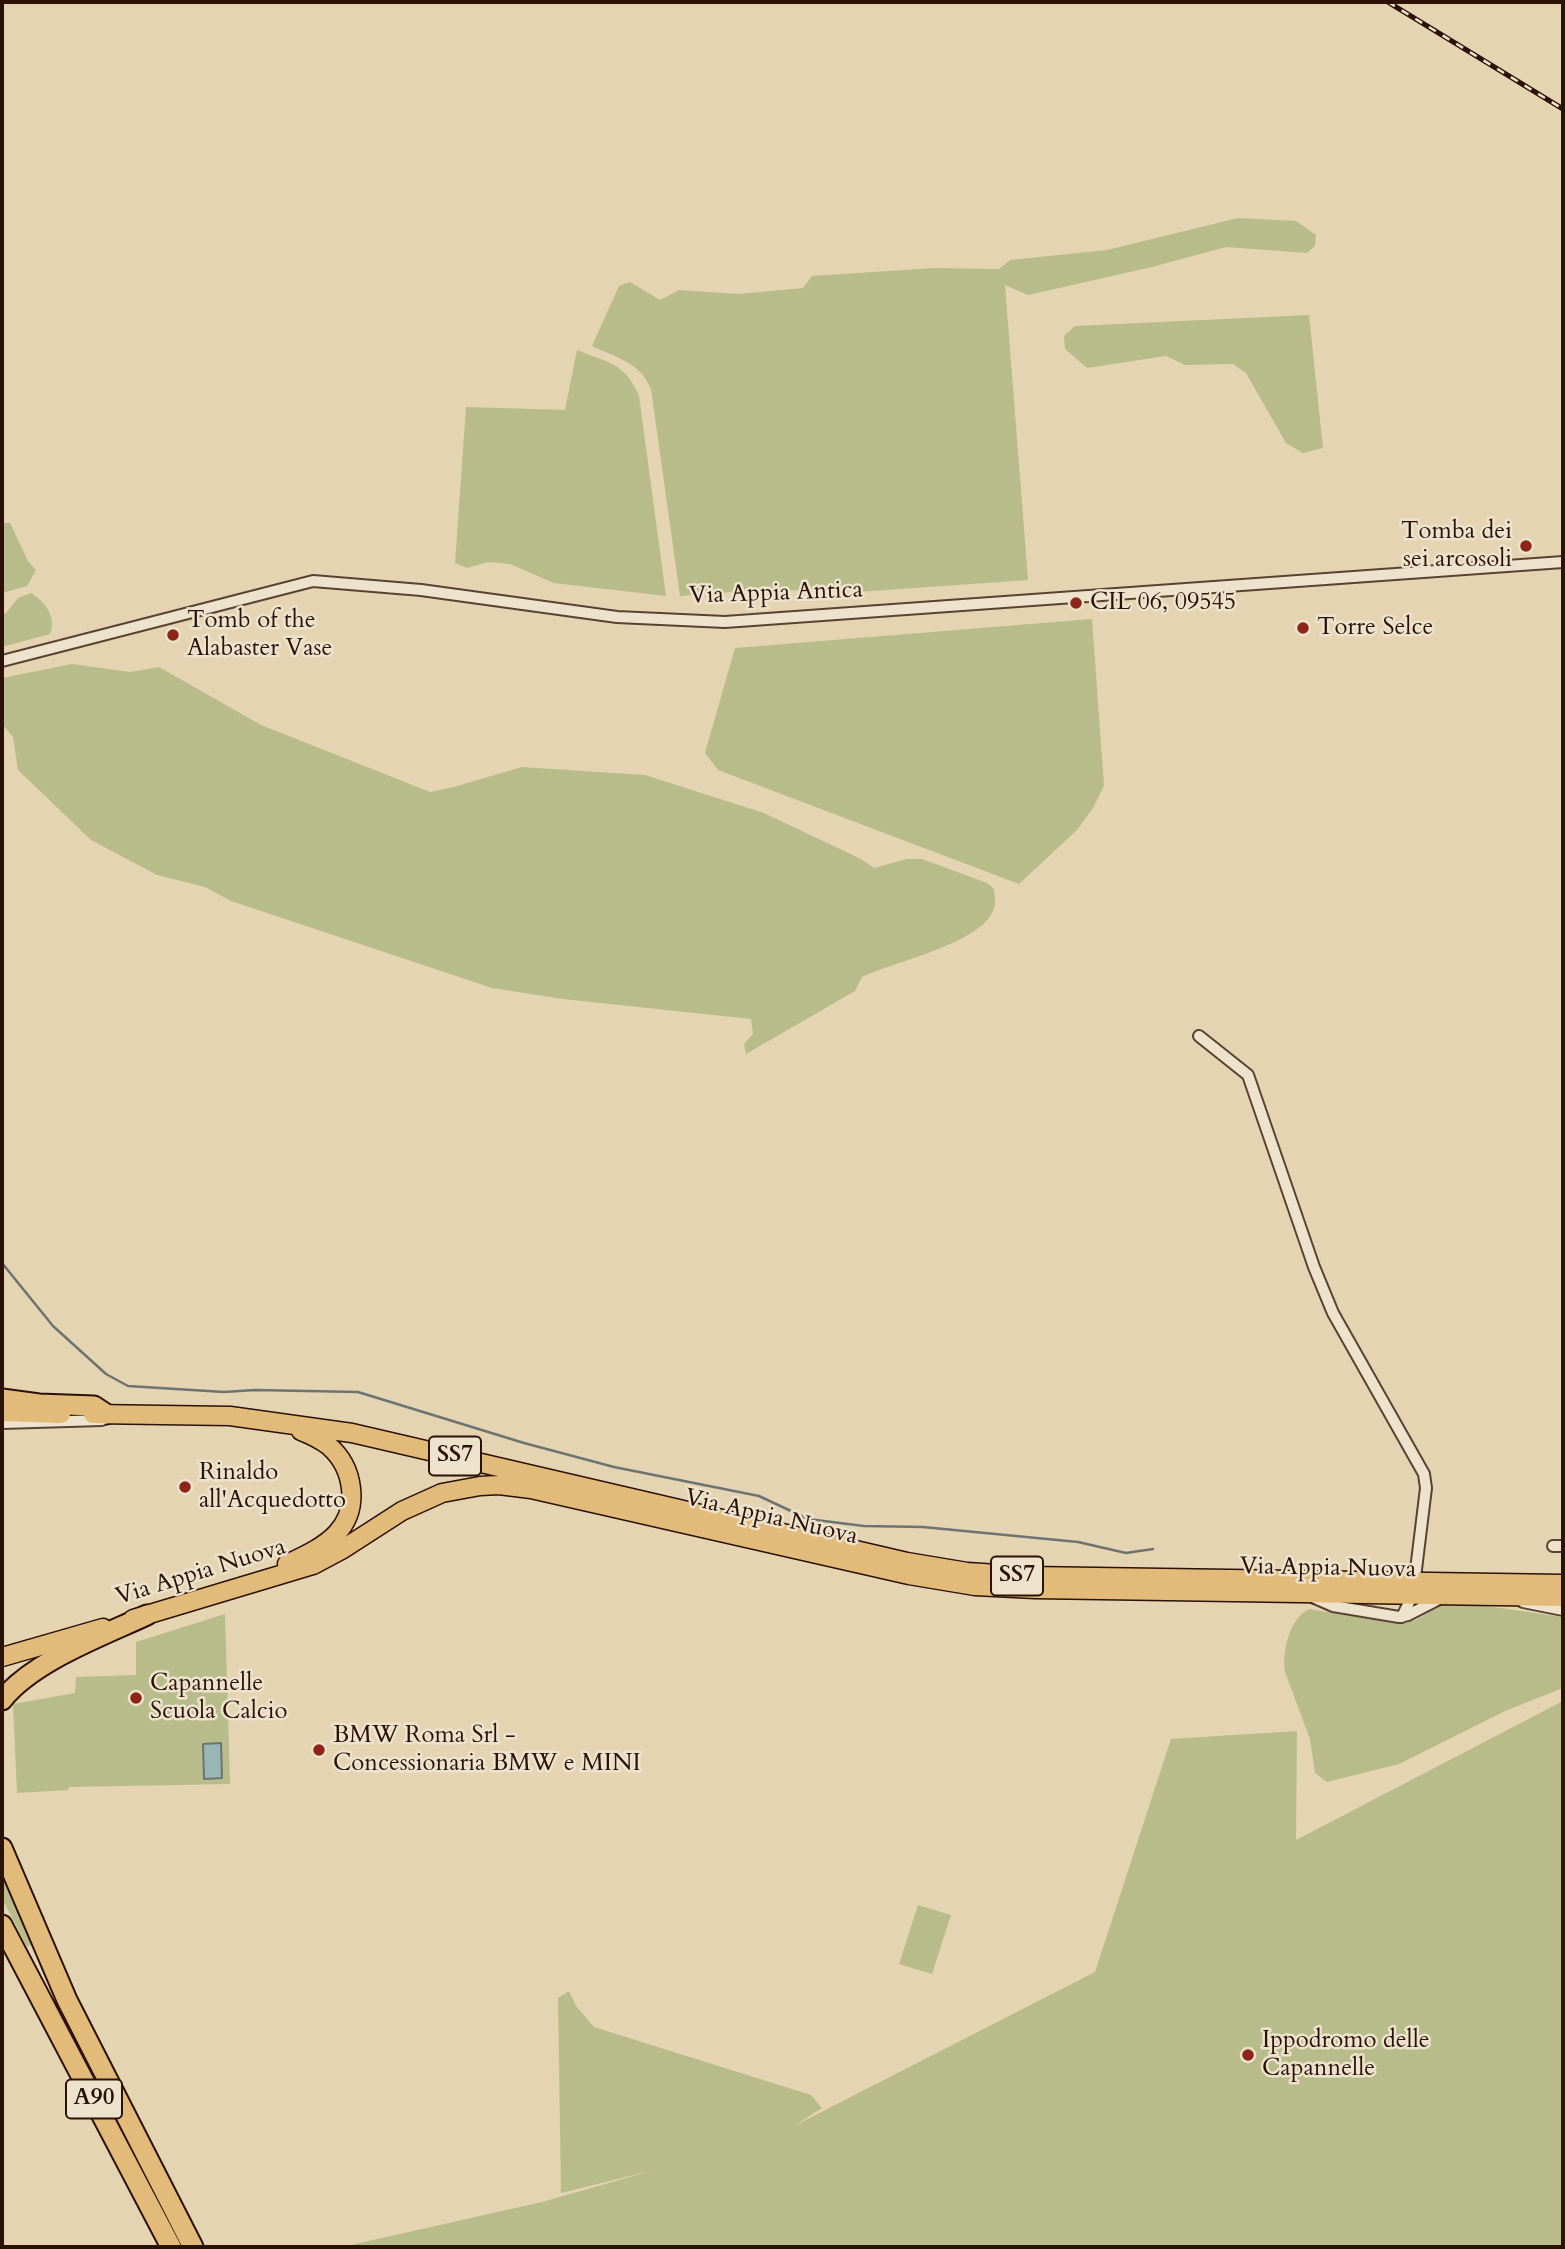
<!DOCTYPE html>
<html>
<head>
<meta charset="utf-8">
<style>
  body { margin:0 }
  #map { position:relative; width:1565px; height:2249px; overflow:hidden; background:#e4d4b2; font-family:Cardo,serif }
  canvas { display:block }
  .frame { position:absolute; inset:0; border:4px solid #2b1106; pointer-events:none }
</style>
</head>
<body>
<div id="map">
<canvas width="1565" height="2249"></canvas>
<div class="frame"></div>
</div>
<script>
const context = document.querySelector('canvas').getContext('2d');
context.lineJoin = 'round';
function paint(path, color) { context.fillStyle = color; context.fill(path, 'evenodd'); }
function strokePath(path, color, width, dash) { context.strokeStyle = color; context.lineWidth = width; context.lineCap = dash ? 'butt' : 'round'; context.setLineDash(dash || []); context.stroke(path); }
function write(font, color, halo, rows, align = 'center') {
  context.font = font + ' Cardo,serif'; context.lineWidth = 5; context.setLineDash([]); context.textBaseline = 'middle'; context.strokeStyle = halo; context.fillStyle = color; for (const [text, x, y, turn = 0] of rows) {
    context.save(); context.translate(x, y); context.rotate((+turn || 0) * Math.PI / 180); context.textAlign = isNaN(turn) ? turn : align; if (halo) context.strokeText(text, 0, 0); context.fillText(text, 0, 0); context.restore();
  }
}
paint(new Path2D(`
  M1238 218 1296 221 1316 235 1315 246 1307 253 1226 247 1152 267 1028 295 1005 285 1028 580 858 592 850 587 832 590 744 591 680 596 651 389C640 362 617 358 592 346L619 286 630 282 660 300 679 290 738 294 803 288 812 276 934 268 999 269 1010 260 1107 250Z
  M1309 315 1323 448 1303 453 1286 443 1246 373 1233 364 1185 365 1166 356 1087 368 1065 349 1064 336 1075 326Z
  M577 350C608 363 625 362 639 396L666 596 554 583 510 564 488 562 467 568 455 563 466 407 565 410Z
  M2 523H10L28 561 36 570 27 586 2 593Z
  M31 593C45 602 57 617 50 634L2 647V614L6 613 18 598Z
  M1092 619 1104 786 1093 808 1077 830 1019 884 718 770 705 753 735 648Z
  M72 664 130 672 159 667 261 725 430 792 454 787 522 767 645 775 764 813 861 859 874 868 907 859H922L987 883 994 889C995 897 996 904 993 911 979 944 893 962 862 977L855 991 746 1054 744 1044 753 1034 751 1019 563 999 492 988 231 901 205 887 157 875 91 840 18 770 13 737 2 724V678Z
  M1444 1603H1466L1563 1617V1688L1505 1711 1399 1764 1327 1782 1315 1773 1310 1739 1285 1672C1282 1652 1289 1619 1309 1609L1399 1624 1416 1620Z
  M225 1614 230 1784 69 1787 68 1790 17 1793 13 1704 75 1693 76 1677 136 1675V1642Z
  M1563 1701V2247H342L542 2202 654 2170 561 2193 558 1998 569 1991 576 2006 594 2027 811 2095 822 2108 794 2126 1095 1972 1171 1739 1297 1731 1296 1840Z
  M2 1875 32 1944 27 1947 2 1898Z
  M918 1905 951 1915 932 1974 899 1964Z`), '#b7bc8a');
const water = new Path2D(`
  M221 1743 222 1778 204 1779 203 1744Z`);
paint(water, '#99b6b6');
strokePath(water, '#6d7470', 2);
strokePath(new Path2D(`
  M2 1263 53 1326 106 1374 128 1386 224 1392 255 1390 358 1392 524 1443 614 1467 759 1496 808 1519 864 1526 923 1527 1078 1542 1126 1553 1153 1549`), '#6d7470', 2.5);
const minor = new Path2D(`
  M2 661 313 581 421 590 617 617 725 622 1563 562
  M1199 1036 1248 1075 1314 1267 1333 1313 1424 1474 1426 1488 1413 1594 1402 1617
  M2 1423 102 1420
  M1553 1546H1563
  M1310 1596 1333 1606 1399 1617 1408 1615 1441 1598
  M1523 1602 1563 1610`);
const primary = new Path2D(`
  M2 1412 61 1414
  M93 1414 230 1416 352 1433 907 1562 967 1572 1029 1576 1563 1584
  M287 1564C304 1556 324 1547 337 1533 360 1508 354 1468 329 1446 320 1439 311 1435 301 1431
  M133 1619 313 1565 343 1549 402 1511 442 1493 480 1486 499 1485 531 1489 909 1575 975 1586 1035 1589 1563 1597
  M2 1657 103 1628`);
const motorway = new Path2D(`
  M2 1399 39 1404 94 1406 106 1414
  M2 1700C33 1661 102 1636 147 1615
  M2 1848 67 2000 193 2247
  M2 1925 171 2247`);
strokePath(minor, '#594231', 14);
strokePath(primary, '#2b1106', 21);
strokePath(motorway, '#2b1106', 23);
strokePath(minor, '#ede3cd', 10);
strokePath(primary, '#e2ba79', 18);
strokePath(motorway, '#e2ba79', 19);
const rail = new Path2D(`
  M1388 2 1563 109`);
strokePath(rail, '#2b1106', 5);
strokePath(rail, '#ede3cd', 2.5, [8]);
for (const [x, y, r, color] of [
  [1526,546,7,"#8f2418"],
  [1076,603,7,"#8f2418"],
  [1303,628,7,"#8f2418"],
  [173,635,7,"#8f2418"],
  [185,1487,7,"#8f2418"],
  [136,1698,7,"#8f2418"],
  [319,1750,7,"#8f2418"],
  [1248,2055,7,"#8f2418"]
]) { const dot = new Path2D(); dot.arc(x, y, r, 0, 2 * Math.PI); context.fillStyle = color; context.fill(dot); strokePath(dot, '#ede3cd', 2.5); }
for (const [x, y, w] of [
  [455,1456,52],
  [1017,1576,52],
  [94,2099,56]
]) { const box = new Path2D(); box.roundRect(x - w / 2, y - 19.5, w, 39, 5); context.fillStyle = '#ede3cd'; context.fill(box); strokePath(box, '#2b1106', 2); }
write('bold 23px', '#2b1106', null, [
  ["SS7",455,1456],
  ["SS7",1017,1576],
  ["A90",94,2099]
]);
write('24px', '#2b1106', '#ede3cd', [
  ["Tomba dei",1512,532,"right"],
  ["sei arcosoli",1512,560,"right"],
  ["CIL 06, 09545",1090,603],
  ["Tomb of the",187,621],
  ["Alabaster Vase",187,649],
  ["Torre Selce",1317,628],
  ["Rinaldo",199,1473],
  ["all'Acquedotto",199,1501],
  ["Capannelle",150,1684],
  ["Scuola Calcio",150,1712],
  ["BMW Roma Srl -",333,1736],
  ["Concessionaria BMW e MINI",333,1764],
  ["Ippodromo delle",1262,2041],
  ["Capannelle",1262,2069]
], 'left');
write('24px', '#2b1106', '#ede3cd', [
  ["Via Appia Antica",776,594,-2],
  ["Via Appia Nuova",771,1518,13],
  ["Via Appia Nuova",1328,1569,1],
  ["Via Appia Nuova",201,1573,-17]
]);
</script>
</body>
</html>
